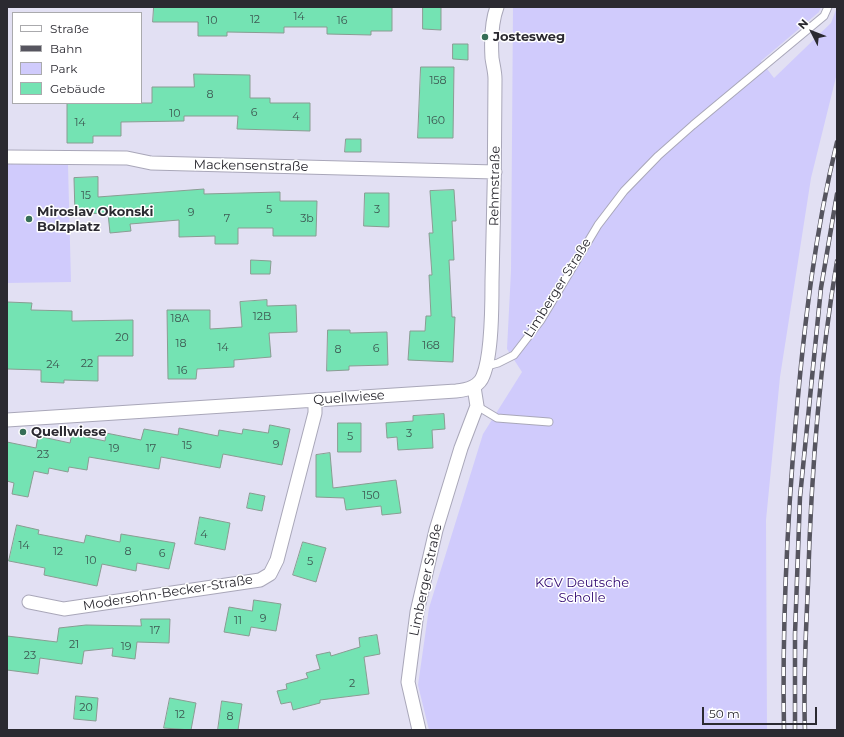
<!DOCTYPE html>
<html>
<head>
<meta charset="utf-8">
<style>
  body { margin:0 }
  #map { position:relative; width:844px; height:737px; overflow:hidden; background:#e2e0f3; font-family:Montserrat,sans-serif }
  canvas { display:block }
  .frame { position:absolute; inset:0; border:8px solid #2b2a31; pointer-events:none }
  .legend { position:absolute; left:12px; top:12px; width:130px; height:92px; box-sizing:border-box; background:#fff; border:1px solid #aaaaad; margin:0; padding:5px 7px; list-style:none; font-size:12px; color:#2b2a31 }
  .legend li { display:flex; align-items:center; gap:8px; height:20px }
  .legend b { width:20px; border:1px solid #aaaaad }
  .north { position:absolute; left:792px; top:12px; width:40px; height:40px; -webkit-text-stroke:3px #fff; paint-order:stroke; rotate:312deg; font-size:11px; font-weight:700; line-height:16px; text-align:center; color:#2b2a31 }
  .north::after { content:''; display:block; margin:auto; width:14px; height:18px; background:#2b2a31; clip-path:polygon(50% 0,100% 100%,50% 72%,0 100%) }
  .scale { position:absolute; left:702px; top:707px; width:115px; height:18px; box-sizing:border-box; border:2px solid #2b2a31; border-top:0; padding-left:5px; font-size:12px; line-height:14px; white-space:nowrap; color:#2b2a31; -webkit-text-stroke:3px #fff; paint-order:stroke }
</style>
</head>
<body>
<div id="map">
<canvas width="844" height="737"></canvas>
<div class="frame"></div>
<ul class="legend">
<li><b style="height:5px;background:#fff"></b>Straße</li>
<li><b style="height:5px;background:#56555f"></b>Bahn</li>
<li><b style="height:11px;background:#d0cbfc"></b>Park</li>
<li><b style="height:11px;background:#74e3b3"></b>Gebäude</li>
</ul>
<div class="north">N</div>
<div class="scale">50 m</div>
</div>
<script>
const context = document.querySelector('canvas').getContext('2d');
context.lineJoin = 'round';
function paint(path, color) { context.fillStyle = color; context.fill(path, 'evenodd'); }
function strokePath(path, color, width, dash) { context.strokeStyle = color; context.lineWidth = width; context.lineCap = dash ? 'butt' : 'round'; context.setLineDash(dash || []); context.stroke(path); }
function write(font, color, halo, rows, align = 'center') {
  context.font = font + ' Montserrat,sans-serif'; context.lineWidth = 3; context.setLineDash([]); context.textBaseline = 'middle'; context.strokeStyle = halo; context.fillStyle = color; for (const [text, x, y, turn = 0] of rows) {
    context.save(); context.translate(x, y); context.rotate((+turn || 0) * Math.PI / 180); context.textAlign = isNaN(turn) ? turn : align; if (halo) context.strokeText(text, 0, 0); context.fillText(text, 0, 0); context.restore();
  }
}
paint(new Path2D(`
  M513 7H821L819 12 761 61 774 78 831 23 837 7V73L811 178 780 377 766 520 767 730H429L418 685 429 608 483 434 522 372 507 349 511 271Z
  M7 164 68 165 71 282 7 283Z`), '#d0cbfc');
const building = new Path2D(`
  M154 7H392V31H371V35L327 34V27H284V33L227 32V36H198V22H153Z
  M423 7H441V30L423 29Z
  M453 44H468V60L453 59Z
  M421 67H454L453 138H418Z
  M194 74 250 75V98H270V103H310V131L237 129 238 116H184V121L121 122V136H93V143H67V103H152V87H194Z
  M346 139H361V152H345Z
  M98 177V197L204 189V194L280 192V201H317L316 236H273V228H238V244H215V236L179 237V220L130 224 131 231 110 233 108 213 75 214 74 178Z
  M454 190 456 221H452L454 260H449L452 317H455L453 362 408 360 410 331H425L426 316H431L429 275H432L429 233H433L430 191Z
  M365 193H389V227L364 226Z
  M251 260 271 261 270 274H251Z
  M267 300V306L296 305 297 332 269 333 271 357 234 360V367L197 369 196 379H168L167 310H210V329L242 327 240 302Z
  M7 302 32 303 31 310 72 311V321L133 320V356H98V381L64 380V383L41 382V370L7 369Z
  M328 330H350V333L387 332 388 365 349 366V370L327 371Z
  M444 414 445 429 432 430 433 448 398 450 397 437 387 438 386 423 413 421V416Z
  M338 423H361V452H338Z
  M270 425 290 429 282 465 223 454 220 468 161 457 159 469 89 457 87 470 69 467 68 472 49 468 48 474 34 471 28 497 12 494 14 483 7 481V442L36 448 38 436 70 443 72 434 105 441 106 433 141 440 144 429 178 435 179 428 218 436 219 430 242 434 243 429 268 433Z
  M330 453 333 488 396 480 401 513 382 515 381 506 346 510 344 498 316 497V455Z
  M250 493 265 496 262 511 247 508Z
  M200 517 230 523 225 550 195 544Z
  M17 525 39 530 38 534 84 543 86 535 120 542 121 534 175 543 169 569 137 563 136 571 102 564 97 586 44 575 45 568 9 561Z
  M303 542 326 548 316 582 293 575Z
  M254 600 281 604 276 631 251 627 249 636 224 632 229 607 252 611Z
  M141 619H170L169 643 137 642 135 659 112 656 113 648 84 651 82 664 40 658 38 674 7 670V636L57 642 59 628 86 625 141 626Z
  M377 635 380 654 364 657 369 694 320 700V703L293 710 291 702 281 704 277 691 287 689 286 684 308 678 306 673 320 669 316 655 330 652 331 656 360 647 359 638Z
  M76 696 98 698 96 721 74 719Z
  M170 698 196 703 191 730 164 728Z
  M222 701 242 704 238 730H218Z`);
paint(building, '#74e3b3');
strokePath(building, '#899c92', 1);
const service = new Path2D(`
  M487 366 498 363 514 355 541 320 598 225 624 191 658 156 693 125 824 16 828 7
  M477 406 497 418 549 422`);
const minor = new Path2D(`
  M7 157 127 158 151 163 495 172
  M7 420 456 391C467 390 479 387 483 376 492 355 492 306 492 282 494 214 495 147 495 79 495 72 493 65 492 58 491 41 491 23 497 7
  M29 602 64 609 260 580 270 574 277 560 315 413V400
  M419 730 408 682 417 612 436 530 461 448 477 406 474 387`);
strokePath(service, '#a9a7b9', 9);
strokePath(minor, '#a9a7b9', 15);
strokePath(service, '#fff', 7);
strokePath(minor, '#fff', 13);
const rail = new Path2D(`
  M784 730C782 626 787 523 796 419 804 326 815 232 837 142
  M795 730V634L800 497 821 288 837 194
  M805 730C803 682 806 633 808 584 811 476 819 368 837 261`);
strokePath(rail, '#56555f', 4.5);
strokePath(rail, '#fff', 3, [9]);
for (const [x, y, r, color] of [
  [485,37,4,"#366e56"],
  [29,219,4,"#366e56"],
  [23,432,4,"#366e56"]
]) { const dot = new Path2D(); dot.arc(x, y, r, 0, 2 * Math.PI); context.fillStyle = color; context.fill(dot); strokePath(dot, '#fff', 1.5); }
write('11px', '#3d5852', null, [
  ["14",299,17],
  ["12",255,20],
  ["10",212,21],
  ["16",342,21],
  ["158",438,81],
  ["8",210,95],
  ["6",254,113],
  ["10",175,114],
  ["4",296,117],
  ["160",436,121],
  ["14",80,123],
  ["15",86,196],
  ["5",269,210],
  ["3",377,210],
  ["9",191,213],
  ["7",227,219],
  ["3b",307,219],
  ["12B",262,317],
  ["18A",180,319],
  ["20",122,338],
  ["18",181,344],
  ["168",431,346],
  ["14",223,348],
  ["6",376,349],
  ["8",338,350],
  ["22",87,364],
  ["24",53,365],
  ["16",182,371],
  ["3",409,434],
  ["5",350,437],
  ["9",276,445],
  ["15",187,446],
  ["19",114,449],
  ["17",151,449],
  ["23",43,455],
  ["150",371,496],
  ["4",204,535],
  ["14",24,546],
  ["12",58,552],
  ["8",128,552],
  ["6",162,554],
  ["10",91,561],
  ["5",310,562],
  ["9",263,619],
  ["11",238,621],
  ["17",155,631],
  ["21",74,645],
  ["19",126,647],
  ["23",30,656],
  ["2",352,684],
  ["20",86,708],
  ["12",180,715],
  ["8",230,717]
]);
write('bold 13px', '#2b2a31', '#fff', [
  ["Jostesweg",493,37],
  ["Miroslav Okonski",37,212],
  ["Bolzplatz",37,227],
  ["Quellwiese",31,432]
], 'left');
write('13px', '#2b2a31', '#fff', [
  ["Mackensenstraße",251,166,1],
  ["Rehmstraße",495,186,-89],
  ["Limberger Straße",558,288,-58],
  ["Quellwiese",349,398,-4],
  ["Limberger Straße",426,580,-78],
  ["Modersohn-Becker-Straße",168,593,-9]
]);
write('13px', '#300871', '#fff', [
  ["KGV Deutsche",582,583],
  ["Scholle",582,598]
]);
</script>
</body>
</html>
